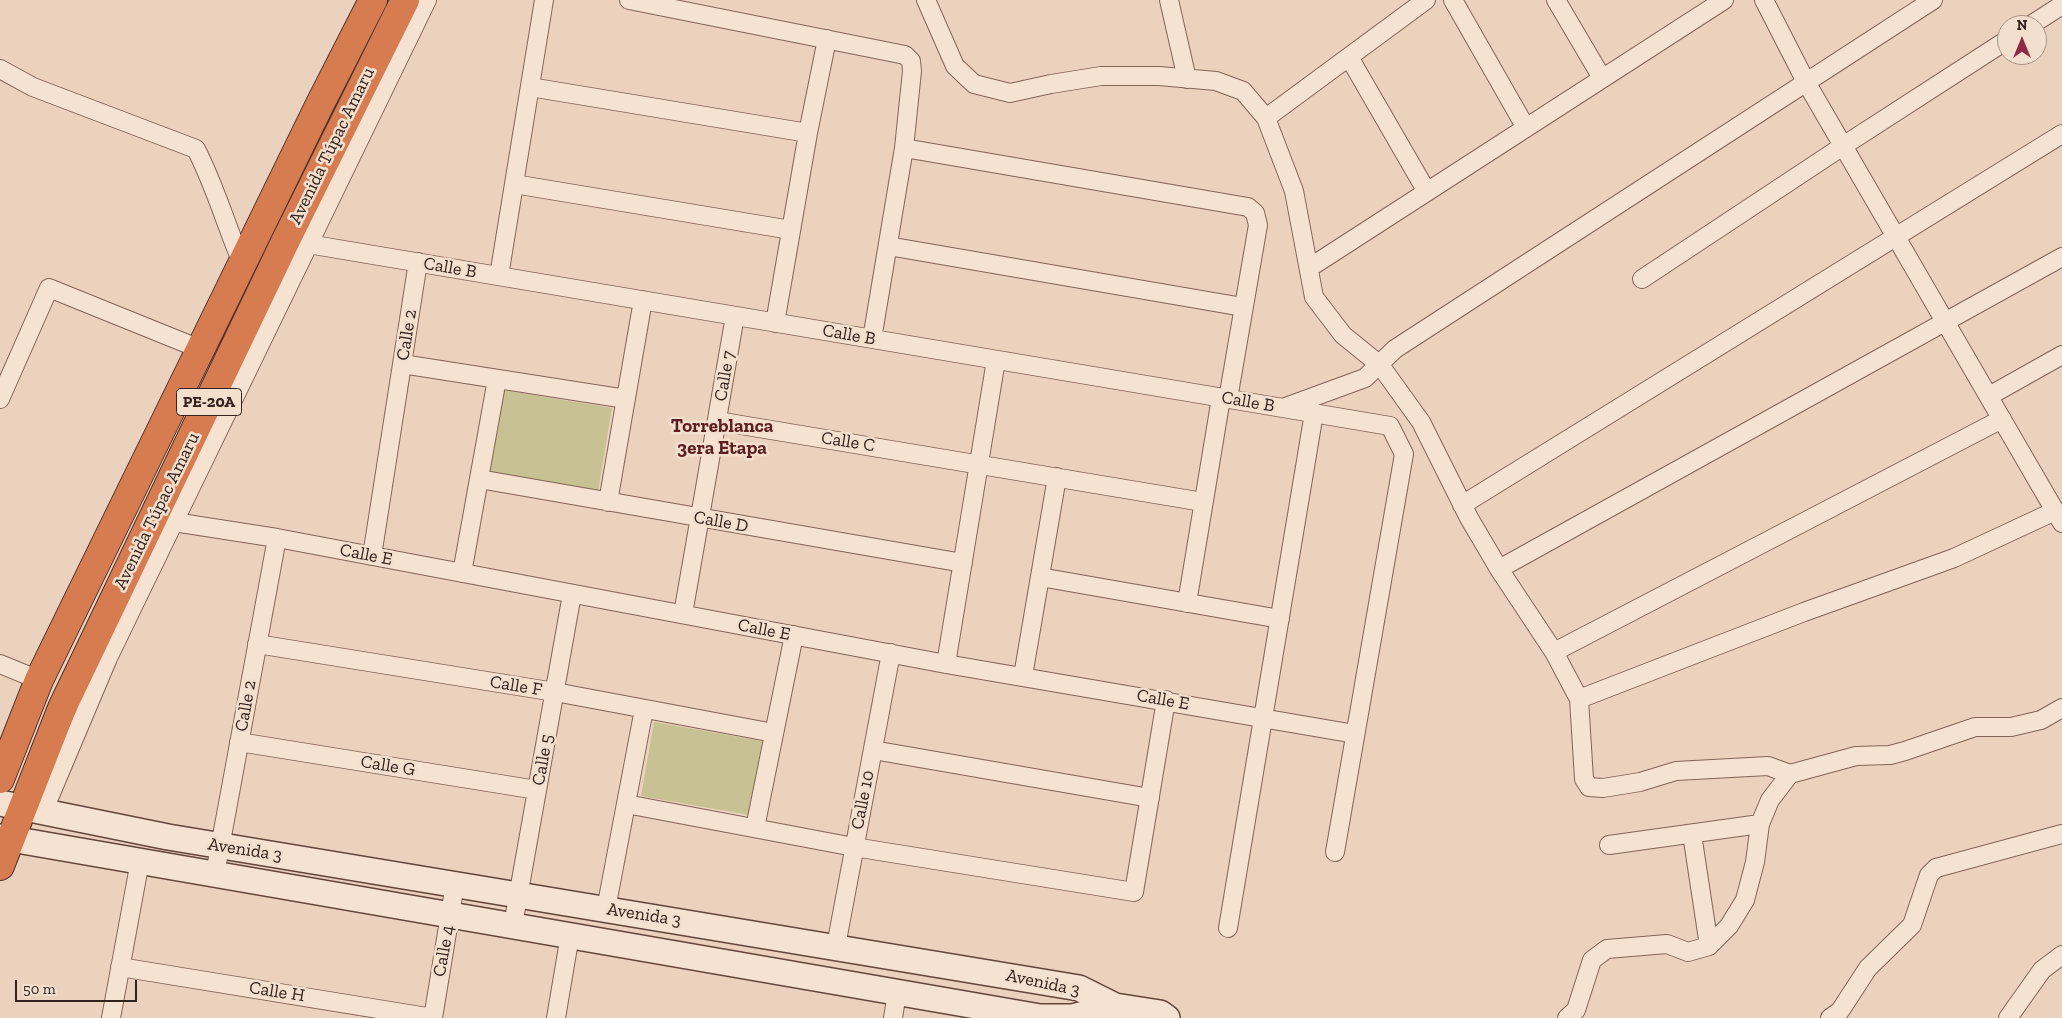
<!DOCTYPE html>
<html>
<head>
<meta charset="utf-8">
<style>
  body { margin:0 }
  #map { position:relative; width:2062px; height:1018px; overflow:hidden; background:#ebd2be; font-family:"Zilla Slab",serif }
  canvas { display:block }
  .north { position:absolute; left:1997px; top:15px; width:50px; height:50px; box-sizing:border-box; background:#f3dfcd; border:1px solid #a69386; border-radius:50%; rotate:0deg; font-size:14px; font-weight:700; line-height:20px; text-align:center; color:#32211c }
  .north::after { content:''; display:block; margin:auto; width:18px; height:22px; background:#8d2b44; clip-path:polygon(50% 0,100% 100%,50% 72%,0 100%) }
  .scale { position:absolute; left:15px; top:980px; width:122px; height:22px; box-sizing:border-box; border:2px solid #32211c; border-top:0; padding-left:6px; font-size:15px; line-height:18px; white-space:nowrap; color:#32211c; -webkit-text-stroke:4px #f3dfcd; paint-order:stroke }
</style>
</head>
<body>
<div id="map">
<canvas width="2062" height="1018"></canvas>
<div class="north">N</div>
<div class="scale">50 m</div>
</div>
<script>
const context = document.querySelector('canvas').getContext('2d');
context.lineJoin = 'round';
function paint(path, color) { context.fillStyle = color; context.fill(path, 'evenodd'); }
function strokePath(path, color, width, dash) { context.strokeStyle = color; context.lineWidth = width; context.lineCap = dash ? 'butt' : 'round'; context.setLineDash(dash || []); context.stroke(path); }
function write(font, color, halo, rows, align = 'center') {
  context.font = font + ' "Zilla Slab",serif'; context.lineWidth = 5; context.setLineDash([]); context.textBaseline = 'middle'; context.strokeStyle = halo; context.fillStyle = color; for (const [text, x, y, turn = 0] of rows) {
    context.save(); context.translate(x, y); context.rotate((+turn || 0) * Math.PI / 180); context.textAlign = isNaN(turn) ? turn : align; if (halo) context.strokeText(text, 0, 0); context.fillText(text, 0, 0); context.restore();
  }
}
paint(new Path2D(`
  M503 390 612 408 598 491 489 472Z
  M654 722 762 741 749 815 641 796Z`), '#c8c193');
const street = new Path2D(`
  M629 0 905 55 911 61 912 71 904 148 872 339
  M926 0 955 66 974 84 1010 93 1051 84 1101 76H1159L1216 81 1243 91 1266 118 1294 191 1314 297 1343 335 1380 365 1421 422 1469 518 1499 569 1554 652 1579 699 1584 779 1589 787 1603 788 1640 782 1676 771 1768 766 1790 774
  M1169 0 1187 79
  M1453 0 1526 128
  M1556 0 1602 78
  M1764 0 1806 82 2062 523
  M2031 25 2062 5
  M1349 57 1427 192
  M0 69 33 87 196 149C215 186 226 225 242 263
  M530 87 808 133
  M1266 118 1426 0
  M904 148 1248 207 1255 213 1258 225 1228 399
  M514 184 791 230
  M308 244 1390 426 1404 454 1335 852
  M888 246 1243 307
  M1309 268 1724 0
  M499 276 544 0
  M1642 279 1843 146 2007 40
  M775 323 808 133 827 39
  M402 364 626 399
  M1989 396 2062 355
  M0 399 49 288 200 349
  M1283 408 1365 378 1395 349 1933 0
  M717 421 1203 502
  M479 479 963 563
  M608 502 643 300
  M1462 505 2062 134
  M174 522 277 538 946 664 1355 734
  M372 556 418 262
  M1499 569 2062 257
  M462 573 497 379
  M1040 577 1280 619
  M1187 603 1221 398
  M683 614 735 316
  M257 644 555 692 774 733
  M1554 652 2002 419
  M0 664 39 680
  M946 664 996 360
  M1023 676 1057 477
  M1579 699 1804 612 1954 558 2055 511
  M239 742 537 790
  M873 750 1150 798
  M626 804 854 847 1134 892 1166 700
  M43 812 108 658 427 0
  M755 828 794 635
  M1692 834 1709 946
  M1609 845 1760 824
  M215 874 277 538
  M606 909 644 709
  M513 925 572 594
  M1228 928 1314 413
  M836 946 891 653
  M120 967 433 1018
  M111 1018 140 861
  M433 1018 455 884
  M556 1018 570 935
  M893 1018 897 993
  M1567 1018 1576 1010 1592 960 1607 949 1667 944 1688 952 1709 946 1729 926 1745 900 1755 862 1760 824 1770 800 1790 774 1856 756 1890 755 1905 751 1975 727H2011L2041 720 2062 708
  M1830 1018 1840 1011 1868 968 1912 925 1929 875 1936 868 2062 834
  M2008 1018 2042 970 2062 955`);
const secondary = new Path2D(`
  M0 803 168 837 1079 988 1115 1006 1160 1013 1167 1018
  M0 837 1040 1017H1072L1115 1006`);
const highway = new Path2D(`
  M0 779 39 680 320 104 373 0
  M0 866 62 708 286 240 405 0`);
strokePath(street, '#826458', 20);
strokePath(secondary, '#63463b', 28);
strokePath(highway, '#4f342c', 30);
strokePath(street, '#f6e2d1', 18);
strokePath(secondary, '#f6e2d1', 25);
strokePath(highway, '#d77b51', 28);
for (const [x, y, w] of [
  [209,402,65]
]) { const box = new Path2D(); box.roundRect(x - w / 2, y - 13.5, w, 27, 4); context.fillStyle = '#f3dfcd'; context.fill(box); strokePath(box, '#32211c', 1); }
write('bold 16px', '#32211c', null, [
  ["PE-20A",209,402]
]);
write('18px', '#32211c', '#f3dfcd', [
  ["Avenida Túpac Amaru",332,146,-64],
  ["Calle B",450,268,10],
  ["Calle 2",407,335,-81],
  ["Calle B",849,335,10],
  ["Calle 7",725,376,-80],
  ["Calle B",1248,402,10],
  ["Calle C",848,442,9],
  ["Avenida Túpac Amaru",157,511,-64],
  ["Calle D",721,522,10],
  ["Calle E",366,555,11],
  ["Calle E",764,630,11],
  ["Calle F",516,686,9],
  ["Calle E",1163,700,10],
  ["Calle 2",246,706,-80],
  ["Calle 5",543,760,-80],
  ["Calle G",388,766,9],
  ["Calle 10",863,800,-79],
  ["Avenida 3",245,850,9],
  ["Avenida 3",644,915,9],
  ["Calle 4",444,951,-80],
  ["Avenida 3",1043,983,12],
  ["Calle H",277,992,9]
]);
write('bold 19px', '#5c1e20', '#f3dfcd', [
  ["Torreblanca",722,427],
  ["3era Etapa",722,449]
]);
</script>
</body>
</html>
